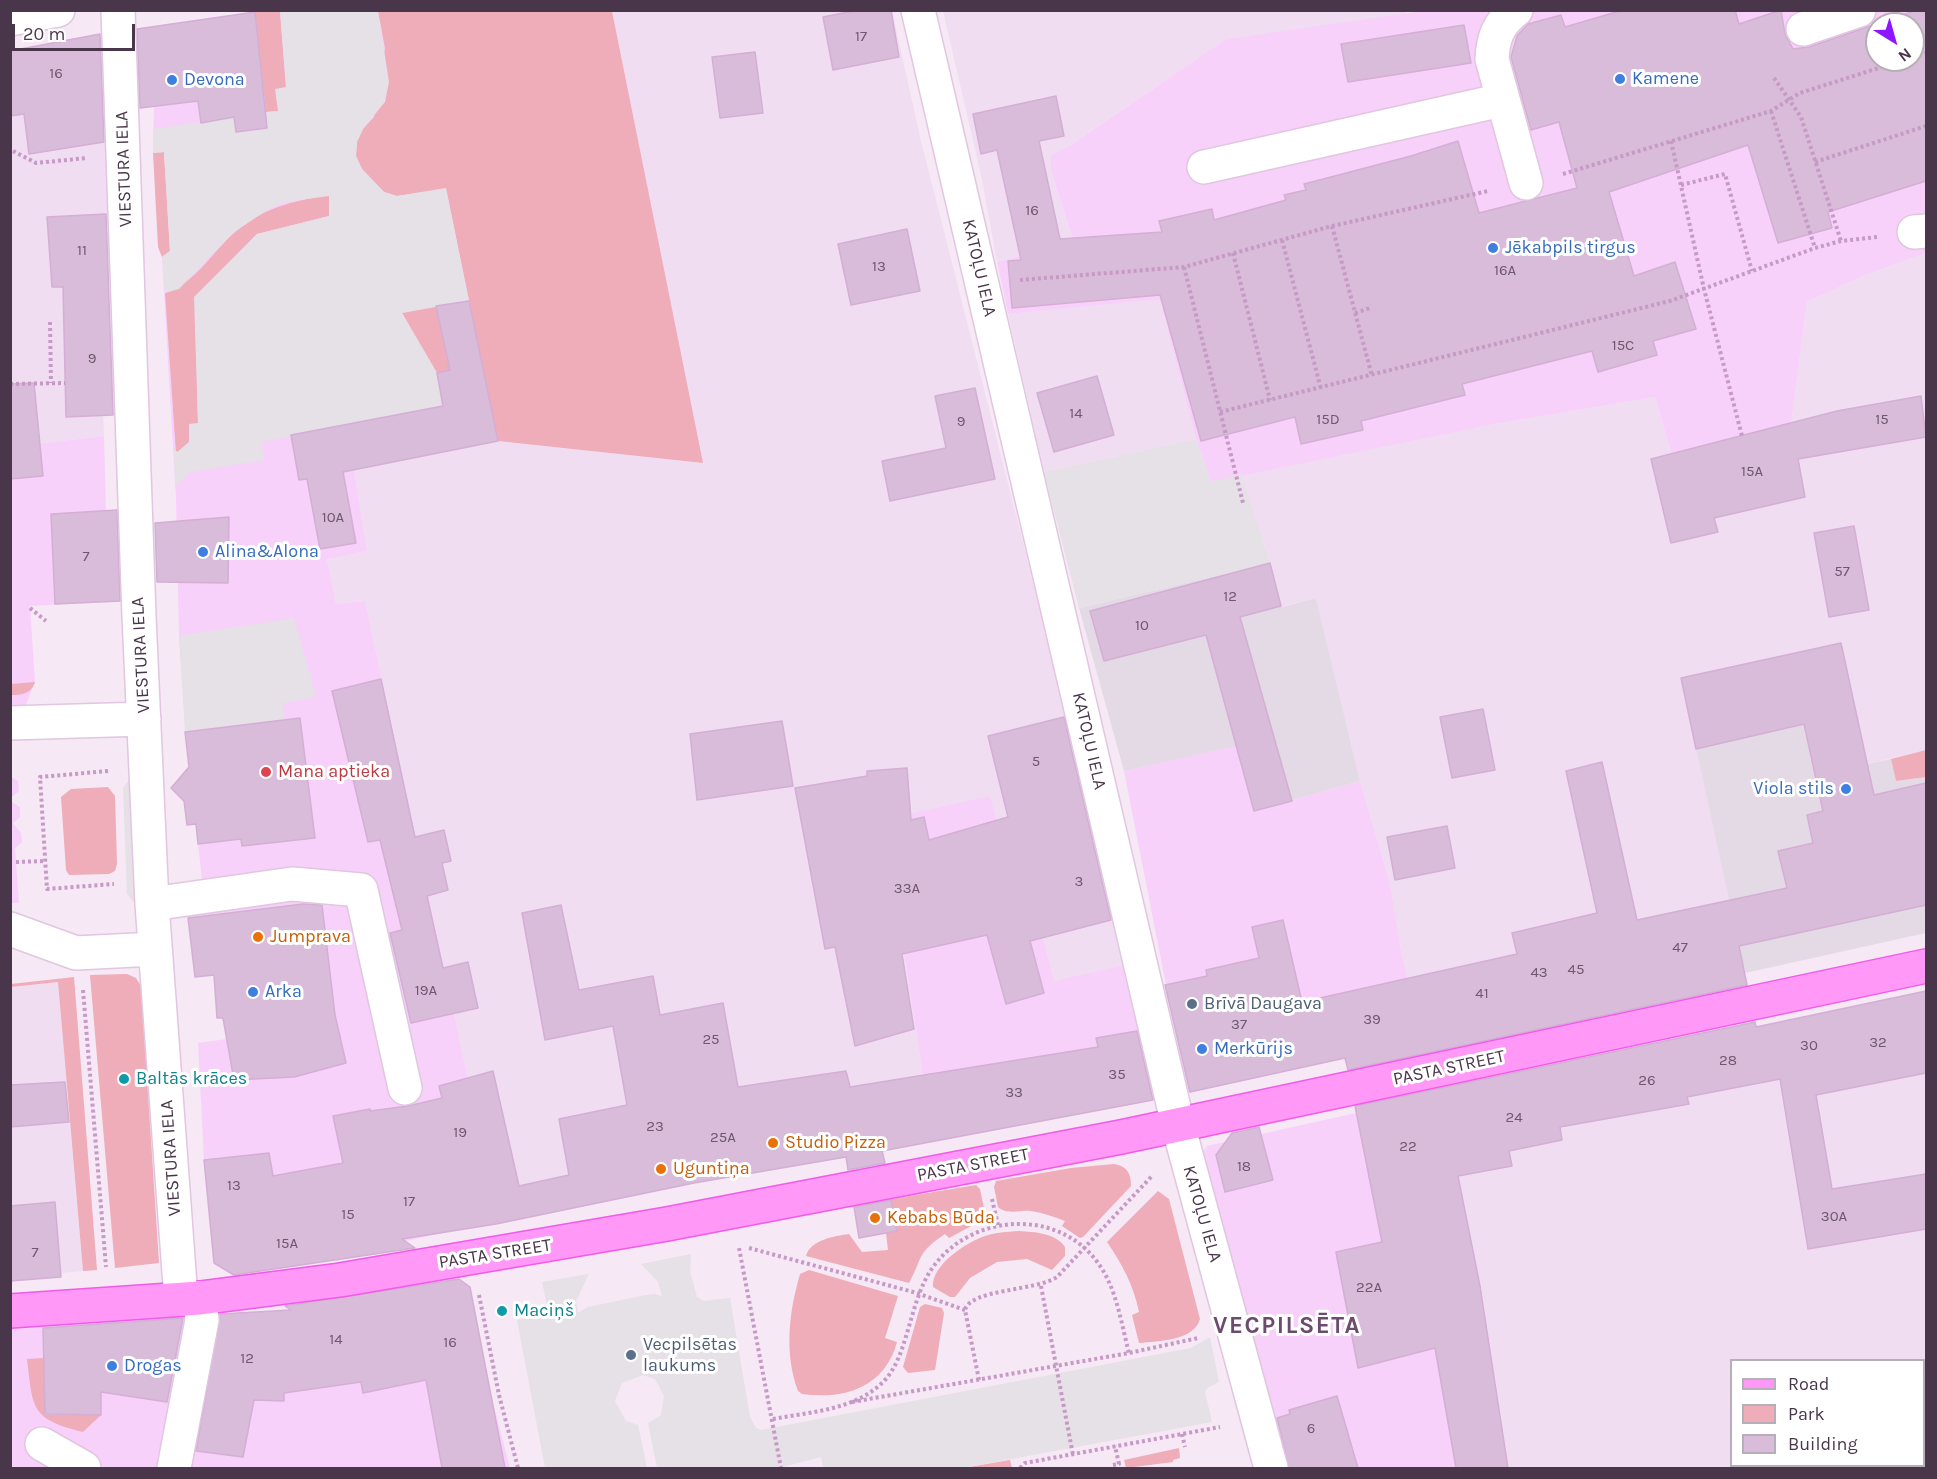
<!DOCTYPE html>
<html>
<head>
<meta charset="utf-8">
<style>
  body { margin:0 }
  #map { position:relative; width:1937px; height:1479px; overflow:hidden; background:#f6e8f5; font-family:Karla,sans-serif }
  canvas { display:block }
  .frame { position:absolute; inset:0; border:12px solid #4a364a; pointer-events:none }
  .legend { position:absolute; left:1730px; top:1359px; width:195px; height:108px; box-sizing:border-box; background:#fff; border:2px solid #b7afb7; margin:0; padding:8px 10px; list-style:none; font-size:18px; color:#4a364a }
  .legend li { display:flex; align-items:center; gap:12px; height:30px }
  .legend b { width:30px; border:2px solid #b7afb7 }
  .north { position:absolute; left:1865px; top:12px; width:60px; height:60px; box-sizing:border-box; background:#fff; border:2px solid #b7afb7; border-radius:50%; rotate:143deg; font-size:16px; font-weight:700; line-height:24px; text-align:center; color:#4a364a }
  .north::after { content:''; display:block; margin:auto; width:21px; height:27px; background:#8c16ff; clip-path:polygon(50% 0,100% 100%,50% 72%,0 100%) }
  .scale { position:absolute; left:12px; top:24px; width:123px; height:27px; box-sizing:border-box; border:3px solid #4a364a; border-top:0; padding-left:8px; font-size:18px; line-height:21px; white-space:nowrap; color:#4a364a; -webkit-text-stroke:4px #fff; paint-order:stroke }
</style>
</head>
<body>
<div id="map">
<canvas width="1937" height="1479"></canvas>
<div class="frame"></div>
<ul class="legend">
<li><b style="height:8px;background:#ff98f7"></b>Road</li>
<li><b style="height:16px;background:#efacb9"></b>Park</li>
<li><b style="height:16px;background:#d8bcd9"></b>Building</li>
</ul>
<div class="north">N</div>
<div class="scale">20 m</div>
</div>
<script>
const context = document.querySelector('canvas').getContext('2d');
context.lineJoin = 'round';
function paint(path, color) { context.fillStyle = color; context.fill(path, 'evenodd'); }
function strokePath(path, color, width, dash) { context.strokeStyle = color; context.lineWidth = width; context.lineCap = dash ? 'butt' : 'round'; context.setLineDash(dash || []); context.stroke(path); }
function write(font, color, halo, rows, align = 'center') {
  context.font = font + ' Karla,sans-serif'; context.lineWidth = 6; context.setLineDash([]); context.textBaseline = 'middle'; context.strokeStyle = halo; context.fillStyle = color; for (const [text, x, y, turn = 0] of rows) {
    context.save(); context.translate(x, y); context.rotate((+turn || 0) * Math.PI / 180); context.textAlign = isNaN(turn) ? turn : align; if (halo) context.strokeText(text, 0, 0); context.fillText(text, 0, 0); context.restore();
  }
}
paint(new Path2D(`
  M1404 10 1406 15 1226 39 1071 145 1051 155V170L1074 243 997 262 981 175 943 11Z
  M612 11H892L921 141 1130 964 1054 982 1021 851 904 953 933 1141 689 1184 504 1222 470 1088 365 601 336 604 327 558 367 551 354 470 498 441 702 463Z
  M99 34 117 285 71 287 73 335 118 334 119 415H103L104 436 11 447V51Z
  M1926 253V750L1867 764 1730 900 1745 973 1422 1041 1401 950 1390 883 1360 781 1316 598 1280 607 1270 563 1242 474 1495 424 1655 397 1671 453 1791 424 1807 302 1863 276Z
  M1160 298 1196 439 1044 472 1008 314Z
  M58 982 83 1271 61 1273V1277L11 1281V987Z
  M1926 991V1468H1476L1471 1445 1504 1438 1483 1298 1442 1094ZM1732 1360H1924V1466H1732Z`), '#f1ddf1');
paint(new Path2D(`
  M268 10 431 11 482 364 498 441 354 470 367 551 327 559 336 604 365 601 470 1088 447 1232 388 1245 204 1160 198 1043 227 1039 223 1018H217L215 987 227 986 226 974 195 977 184 882 202 879 196 825H187L184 800 189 772 179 636 176 499 162 257 170 251 164 152 153 153 154 107 149 27Z
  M1430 10 1926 11V253L1863 276 1807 302 1791 424 1671 453 1655 397 1495 424 1211 482 1196 439 1160 299 1008 314 997 262 1074 243 1051 170V155L1071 145 1226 39ZM1877 24H1913V60H1877Z
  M104 436 106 510H117L122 601 30 606 35 682 11 742V447Z
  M1236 745 1254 811 1360 781 1390 883 1401 950 1422 1041 1187 1092 1124 771Z
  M11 777 18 781 19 791 11 798 12 802 20 807V817L13 823 21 833 22 842 15 848 19 903H11Z
  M990 796 1001 837 1021 851 1054 981 1130 964 1161 1098 933 1141 904 953 874 822Z
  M1442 1094 1483 1298 1504 1438 1472 1445 1476 1468H1287L1202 1154 1207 1146Z
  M463 1282 470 1287 491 1395 510 1468H189L215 1324Z
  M189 1314 160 1468H11V1323Z`), '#f7d1fa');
paint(new Path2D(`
  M1270 563 1282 607 1316 598 1360 781 1254 811 1236 746 1124 771 1079 608Z
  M1841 643 1867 764 1891 759 1896 781 1926 777V933L1745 973 1681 678Z`), '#e4dae5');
paint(new Path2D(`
  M280 11 286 87 278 111 266 112 255 12Z
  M378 11H612L703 463 498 441 446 189 397 196 384 192 362 169 356 156 357 142 363 129 374 117 385 48Z
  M164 152 170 251 162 257 158 247 153 153Z
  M329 195V216L257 234 195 297 198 423 189 442 176 453 165 293C193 285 211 254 233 234 261 208 293 201 329 195Z
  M436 306 450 370 437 373 402 313Z
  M35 682C31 694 22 695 11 695V684Z
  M1926 750V777L1896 781 1891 759Z
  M108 787 115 796 117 864 115 871 109 874 69 875 66 870 61 797 71 789Z
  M127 974 136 978 141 986 159 1263 115 1268 90 975Z
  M74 977 97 1270 83 1271 58 982 11 987V984Z
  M1114 1164C1127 1166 1131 1173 1131 1186L1083 1237 1080 1238 1062 1226 1065 1221C1055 1217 1043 1213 1031 1211 1020 1210 1006 1215 998 1207L994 1187 996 1181 1071 1168Z
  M976 1185 980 1189 986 1218 949 1238 945 1234C916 1253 923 1258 909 1283L806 1256C810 1240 835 1236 849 1234L862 1252 888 1250 886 1233 897 1231 891 1199Z
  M1158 1191 1169 1199 1200 1319C1194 1341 1158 1341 1139 1343L1132 1315 1139 1312C1134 1286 1122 1264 1107 1242Z
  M1019 1231C1034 1232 1056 1233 1065 1247V1256L1052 1270 1027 1259 997 1262 970 1278 955 1297H950L933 1287C931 1265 967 1242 985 1236 996 1232 1007 1232 1019 1231Z
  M809 1270 898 1296 885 1338 897 1342C885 1387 845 1400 802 1394L798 1391C784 1353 789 1312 800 1274Z
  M925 1304 942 1308 944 1313 935 1370 908 1373 903 1367 920 1307Z
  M44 1358 45 1415H101L83 1432C30 1419 33 1408 27 1359Z
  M1179 1448 1180 1458 1173 1460V1462L1126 1468 1124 1460Z
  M1010 1460 1012 1468H963Z`), '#efacb9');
paint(new Path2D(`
  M280 11H378L389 82 385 102 363 129 357 142 356 156 362 169 384 192 397 196 446 188 469 301 402 313 437 373 443 406 261 442 264 460 191 472 175 486 174 450 178 452 189 442V424L198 423 194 297 257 234 329 216V196L285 202 267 210 233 233 179 289 165 293 162 257 170 251 164 152 153 153V129L234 117 237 132 267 128 266 112 278 111 275 89 286 87Z
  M1196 439 1211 482 1242 474 1270 563 1079 608 1044 472Z
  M294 618 316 697 283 703 284 720 185 732 179 636Z
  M132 776 137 906 127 894 123 788Z
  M691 1254 690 1271 697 1297 704 1301 730 1298 750 1417 756 1428 761 1430 1191 1348 1210 1337 1219 1382 1207 1388 1205 1392 1212 1422 963 1468H823L821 1457 779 1468H657L648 1423 661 1415 664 1396 655 1379 643 1375 622 1383 615 1401 626 1421 638 1425 647 1468H545L517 1320 549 1315 542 1282 589 1274 576 1301 578 1313 588 1307 641 1296 654 1294 662 1296 658 1282 641 1264Z`), '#e6e0e7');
const building = new Path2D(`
  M858 10H891L899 57 833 70 823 17Z
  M1623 10H1735L1739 24 1781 10 1785 34 1793 49 1809 47 1917 10H1926V181L1828 212 1832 228 1778 243 1748 145 1609 192 1634 276 1675 262 1696 329 1653 341 1657 355 1598 372 1592 351 1462 384 1465 395 1361 421 1363 430 1301 444 1295 417 1201 441 1160 295 1012 308 1008 261 1021 260 997 150 981 154 973 114 1056 96 1064 136 1039 141 1060 239 1162 232 1159 221 1212 209 1214 220 1286 200 1284 195 1306 190 1304 184 1411 156 1458 141 1479 213 1577 188 1559 122 1531 130 1511 57 1517 36 1528 24 1561 15 1565 27ZM1877 24H1913V60H1877Z
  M255 12 267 128 236 132 234 117 201 123 198 101 140 108 137 29Z
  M1464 25 1471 63 1348 82 1341 44Z
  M100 34 104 142 29 154 24 114 10 116V51Z
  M755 52 763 113 720 118 712 57Z
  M106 214 113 415 66 417 63 287H52L47 217Z
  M907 229 920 291 851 305 838 244Z
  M469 301 498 441 343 472 356 543 320 549 307 479 299 480 291 435 443 406 437 373 450 370 436 306Z
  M1097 376 1114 435 1054 452 1037 393Z
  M34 383 43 476 10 479V384Z
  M975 388 995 479 890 501 882 461 946 448 935 396Z
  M1921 396 1926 437 1798 459 1805 497 1714 518 1718 532 1671 543 1651 459 1837 411Z
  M117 510 120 601 55 604 51 514Z
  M229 517 228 583 157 582 155 523Z
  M1854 526 1869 610 1829 617 1814 533Z
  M1270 563 1281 606 1240 617 1292 801 1254 811 1206 635 1104 661 1090 611Z
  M1841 643 1874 795 1926 783V905L1739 946 1747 985 1348 1070 1345 1058 1190 1092 1165 985 1207 976 1206 970 1259 958 1252 927 1283 920 1302 1002 1517 954 1512 933 1597 913 1566 771 1602 762 1637 920 1787 888 1778 851 1813 843 1807 815 1823 811 1804 724 1696 749 1681 678Z
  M381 679 415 837 444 830 451 861 442 863 448 890 427 896 443 968 468 962 478 1008 411 1023 390 933 402 930 380 840 368 842 332 691Z
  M1483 709 1495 770 1452 778 1440 717Z
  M1064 717 1111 920 1030 941 1044 993 1006 1004 987 935 902 954 914 1029 855 1046 835 947 825 949 795 788 867 776V771L907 768 911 820 924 817 929 840 1008 817 988 736Z
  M300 718 315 838 242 846 241 839 198 844 196 824 187 825 184 801 171 788 189 767 185 732Z
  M782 721 793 786 697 800 690 734Z
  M1447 826 1455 868 1395 880 1387 837Z
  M303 904 322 905 335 1015 346 1063 294 1077 234 1080 223 1018H217L214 975 195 977 188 918Z
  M561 905 579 990 653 976 660 1015 723 1003 738 1087 846 1071 850 1087 1098 1047 1096 1038 1137 1031 1153 1100 882 1151 885 1163 848 1170 846 1157 694 1183 496 1224 402 1239 415 1248 234 1275 214 1263 204 1160 269 1153 273 1176 343 1163 333 1116 370 1109V1111L408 1106 442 1098 439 1086 493 1071 519 1186 569 1175 559 1119 627 1105 613 1026 545 1040 522 913Z
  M1926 991V1073L1816 1095 1832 1189 1926 1174V1229L1808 1249 1780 1079 1687 1097 1689 1104 1560 1127 1562 1140 1509 1151 1512 1166 1458 1176 1480 1286 1508 1468H1456L1435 1348 1358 1368 1336 1252 1382 1242 1355 1106 1755 1022 1756 1027Z
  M65 1082 69 1122 10 1127V1085Z
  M1259 1127 1273 1180 1225 1192 1216 1155 1232 1133Z
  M891 1200 897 1231 859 1238 854 1207Z
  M55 1202 61 1277 10 1281V1206Z
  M459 1279 470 1287 505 1468H442L426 1380 363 1393 361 1382 284 1393V1401L254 1400 243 1457 196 1451 220 1314 291 1310 285 1306Z
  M183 1318 167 1402 101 1392V1415L45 1414 43 1328Z
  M1337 1396 1358 1468H1289L1277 1418 1290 1414 1289 1410Z`);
paint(building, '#d8bcd9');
strokePath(building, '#d4aed5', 1.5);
const minor = new Path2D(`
  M118 10 139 616 152 904 181 1299
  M918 10 1178 1125 1271 1468
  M1516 10C1498 24 1493 38 1492 59L1526 183
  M10 19 58 10
  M1803 29 1859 10
  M1204 167 1502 100
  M1914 232 1926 231
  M10 723 144 719
  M152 904 292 884 361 890 405 1088
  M10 929 76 953 155 949
  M42 1444 84 1468
  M174 1468 202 1320 200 1298`);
const major = new Path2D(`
  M10 1311 200 1298 340 1280 667 1224 1121 1137 1926 966`);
strokePath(minor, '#e1c6e0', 36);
strokePath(major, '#f25ae9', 36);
strokePath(new Path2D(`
  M1874 43 1877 60
  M1913 57 1926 53
  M1774 78 1801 117 1841 241
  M1771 111 1815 248
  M1671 141 1704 289 1742 436
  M13 151 36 163 87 158
  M1815 162 1926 126
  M1563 174 1771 111 1800 93 1904 60
  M1681 185 1725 174 1752 271
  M1332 226 1372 376
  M1282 240 1321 389
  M1233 253 1270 400
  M1184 267 1243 503
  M1020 280 1184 267 1332 226 1488 191
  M1355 313 1370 308
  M50 322 51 383
  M10 384 65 383
  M1220 412 1670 301 1815 248 1841 241 1877 237
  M30 608 46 621
  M108 771 40 777 47 889 114 884
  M16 862 45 861
  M83 990 106 1267
  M992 1199 998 1225
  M739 1248 781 1468
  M749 1248 917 1293 965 1310
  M1041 1286 1073 1455
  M479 1295 499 1395 518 1468
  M979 1380 965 1310C970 1289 1036 1291 1057 1277L1152 1176
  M852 1402 1129 1353 1198 1338
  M773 1419C810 1412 855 1410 883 1382 908 1358 909 1303 931 1270 968 1214 1057 1206 1098 1263 1117 1289 1121 1323 1129 1353
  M1182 1434 1185 1447
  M1113 1465 1119 1464 1115 1446
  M1020 1468 1025 1463 1220 1427`), '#c699c6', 4, [3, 3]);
strokePath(minor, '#fff', 33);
strokePath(major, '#ff98f7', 33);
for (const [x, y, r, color] of [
  [1620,79,6,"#3f7fe0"],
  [172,80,6,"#3f7fe0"],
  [1493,248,6,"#3f7fe0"],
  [203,552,6,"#3f7fe0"],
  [266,772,6,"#e0444e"],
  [1846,789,6,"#3f7fe0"],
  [258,937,6,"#e8710a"],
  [253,992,6,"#3f7fe0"],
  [1192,1004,6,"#5c6f8a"],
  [1202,1049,6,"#3f7fe0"],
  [124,1079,6,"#0f9aa8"],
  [773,1143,6,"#e8710a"],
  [661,1169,6,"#e8710a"],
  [875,1218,6,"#e8710a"],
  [502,1311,6,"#0f9aa8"],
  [631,1355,6,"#5c6f8a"],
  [112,1366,6,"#3f7fe0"]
]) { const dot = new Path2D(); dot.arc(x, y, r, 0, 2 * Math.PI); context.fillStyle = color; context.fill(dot); strokePath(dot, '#fff', 2); }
write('15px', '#6e586e', null, [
  ["17",861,37],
  ["16",56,74],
  ["16",1032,211],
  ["11",82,251],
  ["13",879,267],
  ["16A",1505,271],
  ["15C",1623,346],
  ["9",92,359],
  ["14",1076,414],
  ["15D",1328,420],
  ["15",1882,420],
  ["9",961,422],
  ["15A",1752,472],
  ["10A",333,518],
  ["7",86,557],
  ["57",1842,572],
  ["12",1230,597],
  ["10",1142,626],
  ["5",1036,762],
  ["3",1079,882],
  ["33A",907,889],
  ["47",1680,948],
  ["45",1576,970],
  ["43",1539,973],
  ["19A",426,991],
  ["41",1482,994],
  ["39",1372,1020],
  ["37",1239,1025],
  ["25",711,1040],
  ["32",1878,1043],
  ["30",1809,1046],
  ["28",1728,1061],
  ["35",1117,1075],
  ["26",1647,1081],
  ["33",1014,1093],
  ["24",1514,1118],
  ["23",655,1127],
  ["19",460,1133],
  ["25A",723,1138],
  ["22",1408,1147],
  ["18",1244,1167],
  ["13",234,1186],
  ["17",409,1202],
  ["15",348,1215],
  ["30A",1834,1217],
  ["15A",287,1244],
  ["7",35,1253],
  ["22A",1369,1288],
  ["14",336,1340],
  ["16",450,1343],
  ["12",247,1359],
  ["6",1311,1429]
]);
write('18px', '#366cbe', '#fff', [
  ["Kamene",1632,79],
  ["Devona",184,80],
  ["Jēkabpils tirgus",1505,248],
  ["Alina&Alona",215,552],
  ["Viola stils",1834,789,"right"],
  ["Arka",265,992],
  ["Merkūrijs",1214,1049],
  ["Drogas",124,1366]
], 'left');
write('18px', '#4a364a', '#fff', [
  ["VIESTURA IELA",124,169,-92],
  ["KATOĻU IELA",979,268,77],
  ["VIESTURA IELA",141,655,-93],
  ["KATOĻU IELA",1089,741,77],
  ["PASTA STREET",1449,1068,-12],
  ["VIESTURA IELA",171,1158,-94],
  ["PASTA STREET",973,1165,-11],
  ["KATOĻU IELA",1202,1214,74],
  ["PASTA STREET",495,1254,-9]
]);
write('18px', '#be3a42', '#fff', [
  ["Mana aptieka",278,772]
], 'left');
write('18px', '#c56008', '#fff', [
  ["Jumprava",270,937],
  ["Studio Pizza",785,1143],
  ["Uguntiņa",673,1169],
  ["Kebabs Būda",887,1218]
], 'left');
write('18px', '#4e5e75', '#fff', [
  ["Brīvā Daugava",1204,1004],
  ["Vecpilsētas",643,1345],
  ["laukums",643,1366]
], 'left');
write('18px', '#0d838f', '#fff', [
  ["Baltās krāces",136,1079],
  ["Maciņš",514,1311]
], 'left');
context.letterSpacing = '1.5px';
write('bold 24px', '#6d4b6f', '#fff', [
  ["VECPILSĒTA",1287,1326]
]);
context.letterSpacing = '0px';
</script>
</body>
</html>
